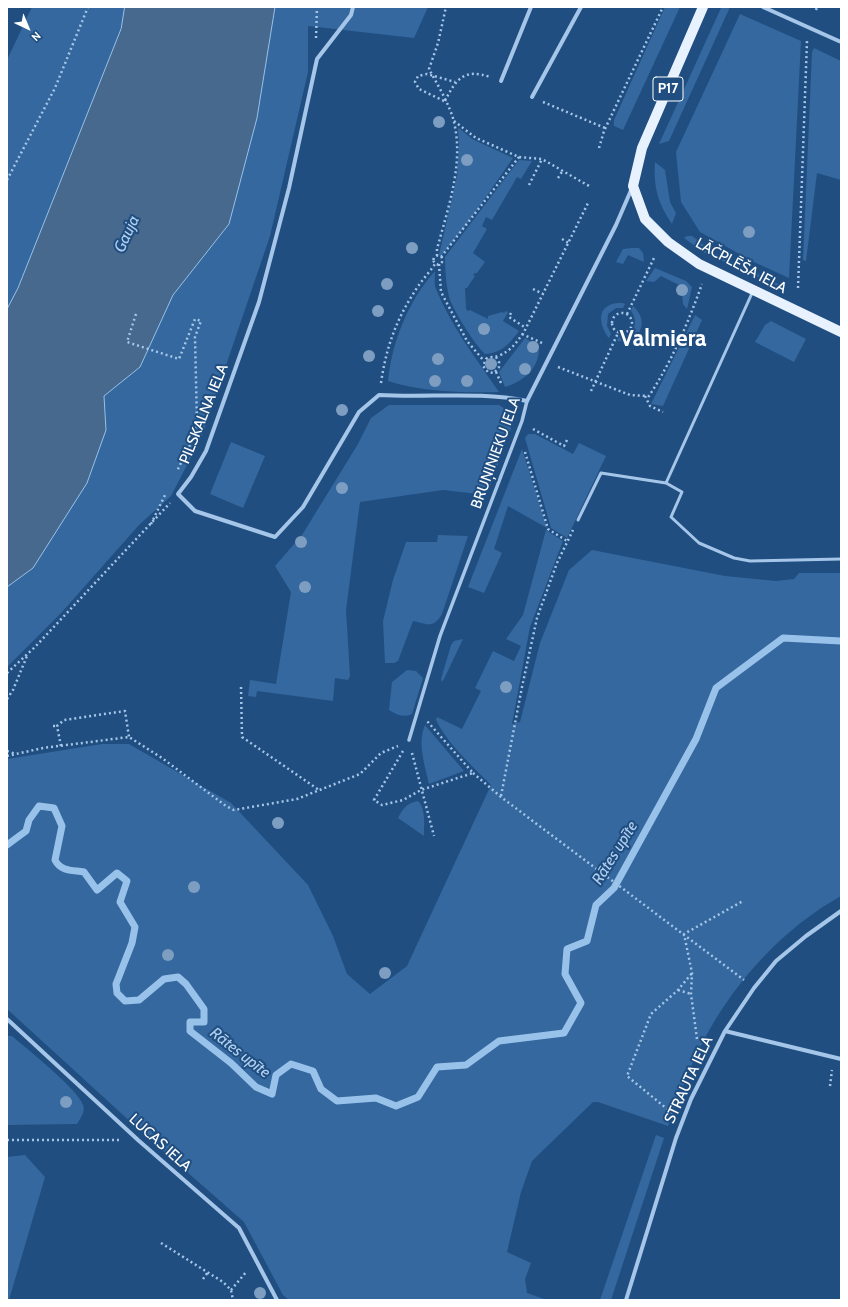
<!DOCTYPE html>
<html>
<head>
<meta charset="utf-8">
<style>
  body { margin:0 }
  #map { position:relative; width:848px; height:1307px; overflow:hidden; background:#204e81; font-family:Cabin,sans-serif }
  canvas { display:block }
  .frame { position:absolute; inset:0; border:8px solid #fff; pointer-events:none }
  .north { position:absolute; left:8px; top:8px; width:40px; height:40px; -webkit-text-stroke:3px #204e81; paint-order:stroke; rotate:136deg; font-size:11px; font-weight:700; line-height:16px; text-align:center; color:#fff }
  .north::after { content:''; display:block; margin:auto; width:14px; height:18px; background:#fff; clip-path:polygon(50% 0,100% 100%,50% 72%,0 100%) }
</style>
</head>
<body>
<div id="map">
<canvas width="848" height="1307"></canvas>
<div class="frame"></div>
<div class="north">N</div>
</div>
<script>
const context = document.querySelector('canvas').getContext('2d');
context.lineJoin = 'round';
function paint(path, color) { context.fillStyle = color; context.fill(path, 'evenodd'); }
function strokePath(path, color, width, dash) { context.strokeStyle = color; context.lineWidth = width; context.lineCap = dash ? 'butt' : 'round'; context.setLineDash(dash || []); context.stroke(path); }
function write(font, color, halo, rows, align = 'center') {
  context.font = font + ' Cabin,sans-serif'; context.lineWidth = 4; context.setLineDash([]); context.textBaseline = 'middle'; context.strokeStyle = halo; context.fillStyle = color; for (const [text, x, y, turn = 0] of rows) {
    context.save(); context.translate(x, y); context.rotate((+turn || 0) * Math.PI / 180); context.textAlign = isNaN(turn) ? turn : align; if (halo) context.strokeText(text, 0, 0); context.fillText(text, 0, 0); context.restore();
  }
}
paint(new Path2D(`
  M32 7H125L121 29 18 288 7 309V60Z
  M275 7H428L414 38 308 26V72L270 236 202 436 171 496 139 525 62 612 7 667V587L33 568 106 430 104 396 140 367 173 295 229 224 257 118Z
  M665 7H680L623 130 614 126V120Z
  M730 7 669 141 659 144 721 8Z
  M740 14 801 41 789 278 754 262 700 232 681 202 676 152Z
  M814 48 841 61V180L817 173 806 261 803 260 812 52Z
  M459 128 472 139 513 158 467 224 442 255H439L457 176 459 143 458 129Z
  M519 160 532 161 521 179 517 177 492 220 486 217 482 226 487 229 473 253 485 262 477 273H475L473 275 475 276 467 288H465L466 309 468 311 470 310 488 319V316L502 312 504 313 506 311 508 312 503 321 519 331C509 344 502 353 485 354 475 345 453 310 449 297 446 284 445 271 445 257Z
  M655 162 665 170 670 202 676 213 672 224C658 204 653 186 655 162Z
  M687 236H692L716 254 785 287 784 289 703 252 684 238Z
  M632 248H639L643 253 644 262 628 255 623 264 616 262 623 249Z
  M655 268 686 281 692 287 687 309 683 304 681 286 661 276 654 282 646 281Z
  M435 271C435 277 434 284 436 289 451 326 477 360 499 392 464 393 421 392 388 381 392 342 408 301 435 271Z
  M623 303 625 304 623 308H616L608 314 607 326 611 334 609 338C602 330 595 311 610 305 613 303 619 303 623 303Z
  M633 306C651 322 639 344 617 341L619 337 630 335C636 326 637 320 631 311Z
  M695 315 702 320 663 406 651 404Z
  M771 321 806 339 794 362 755 342 765 325Z
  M525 338 539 346C540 367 525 381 505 387L499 372Z
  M389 405H499L510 412 514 420 487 495 443 490 360 502 346 610 350 676 348 680 335 678 333 701 257 691 256 697 248 696 250 680 276 684 291 592 275 566 302 535 358 444 371 418Z
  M528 434H535L573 454 579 443 606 456 567 538 551 528 525 438Z
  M231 442 265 456 243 508 210 494Z
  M522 449 547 528 508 506 494 549 502 553 484 593 468 587Z
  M546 530 563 541 530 627 512 724 520 722 540 643 569 570 592 550 725 576 776 581 794 579 799 573H841V896C784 928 737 979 706 1036 690 1064 680 1096 668 1126L598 1102H593L532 1161 521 1192 507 1252 531 1263 525 1279 527 1293 547 1300H289L283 1295 244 1222 145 1135 7 1009V759L102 744H129L231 803 308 885 333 936 347 974 370 994 407 966 491 785C473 767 447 743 436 720L437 717 462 729 481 691 475 688 493 651 514 661 521 646 506 639 523 615Z
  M438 535 468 536 442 614C433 629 428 624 413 621L398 661 394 663H385L383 621 393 580 406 542H437Z
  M463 639 444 679 442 682 441 679 451 645 454 641Z
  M407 670 416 671 423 678 412 714C404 718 397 715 389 710L392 682Z
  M425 725 464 771 429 784C425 765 417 743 425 725Z
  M418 801C426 808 424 826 424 836L398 818C403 809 406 803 418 801Z
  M7 1036H12C28 1050 77 1088 83 1105 86 1111 80 1119 77 1124L7 1125Z
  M656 1135 664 1138 611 1300H600Z
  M25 1155 45 1177 9 1300H7V1157Z`), '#34689f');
const water = new Path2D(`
  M125 7H275L257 118 229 224 173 295 140 367 104 396 106 430 87 483 33 568 7 587V309L18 288 121 29Z`);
paint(water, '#47698e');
strokePath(water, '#99c2ea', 1);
strokePath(new Path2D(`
  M7 845 26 831 29 820 39 806 54 808 62 826 55 860C61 872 73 870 84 872L97 890 117 873 127 881 120 902 135 927 132 943 116 984 117 993 125 1001 139 1000 164 979 178 977 186 984 204 1009V1022H190V1031L231 1063 256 1087 272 1094 276 1075 291 1064 313 1071 321 1089 337 1101 376 1098 396 1106 418 1097 437 1067 466 1065 499 1041 564 1033 581 1003 565 974 567 949 587 941 596 905 614 888 696 739 716 688 783 638 841 641`), '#99c2ea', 7);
strokePath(new Path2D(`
  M816 10 817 7
  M316 38 317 7
  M444 101 419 89 415 82 418 76 427 74 455 82
  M445 101C456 79 464 68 490 77
  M543 102 605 128
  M454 121 476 138 519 157 542 159 589 186
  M599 148 604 131 663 7
  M558 178 563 170
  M7 180 55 88 88 7
  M529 185 542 159
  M562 239 569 243
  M433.5 260a4.5 4.5 0 1 1 9 0a4.5 4.5 0 1 1-9 0Z
  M437 256V249C448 208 464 164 454 122 450 105 437 84 429 69L438 43 446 7
  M441 257 519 157
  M439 264 441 292 467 341 484 361
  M798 288 807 41
  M533 289 543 294
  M612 323a10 10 0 1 1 20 0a10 10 0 1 1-20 0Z
  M511 313 509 317 526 328
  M136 314 127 342 179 359 195 319 201 321 195 337 197 425 193 439 177 471
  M627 314 654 258
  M522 334 542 343
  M496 357 499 362V367L494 373 488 372 483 366 486 359C490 356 494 358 498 356 511 351 516 343 524 332L589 201
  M558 367 630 395 649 396C672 361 688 323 702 284
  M496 372 501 383
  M381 383C386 348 396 320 415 291 421 281 429 273 435 264
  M591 391 618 333
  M645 396 650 406 663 412
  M533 429 564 446 568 438
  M525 452 548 529 567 541
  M151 524 165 495
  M7 673 35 647 170 503
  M241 687 242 737 319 790
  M7 699 13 690 27 656
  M53 726H57
  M61 746 57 726 64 720 125 711 129 737
  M7 751 16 754
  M403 751 374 800 382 805 403 800 421 790 473 773 427 721
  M412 753 434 836
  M7 756 43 748 129 737 162 758 226 806 234 810 297 799 360 774 381 753 398 746
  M473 773 501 797 744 980
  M501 796 522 687 537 618 557 563 573 530
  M678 990 691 994
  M697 1039 691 994 692 973 684 934 743 901
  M830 1086 832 1070
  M672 1113 627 1076 651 1014 678 990 692 973
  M7 1140H119
  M161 1243 223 1282 231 1290 233 1300
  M203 1279 208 1272
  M231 1290 247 1271`), '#a5c6e8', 2.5, [2, 3]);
strokePath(new Path2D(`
  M753 291 666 483 682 492 671 517 699 543 734 558 750 561 841 559
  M578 520 601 473 666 483`), '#a5c6e8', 3);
strokePath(new Path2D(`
  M409 740 440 636 522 421 527 401`), '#a5c6e8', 3.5);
strokePath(new Path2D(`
  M353 7 351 15 317 59 289 188 259 302 206 451 191 477 178 494 195 511 275 537 303 507 359 412 379 395C428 398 479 391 527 401L616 225 632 188
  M763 7 841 42
  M501 81 531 7
  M532 97 581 7
  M7 1019 138 1140 239 1228 277 1300
  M725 1031 841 1059
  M626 1300 676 1138 691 1099 725 1031 754 988 776 961 806 936 841 911`), '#a5c6e8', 4);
strokePath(new Path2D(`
  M703 7 642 148 633 186 645 219 668 242 699 264 841 332`), '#e8f1fe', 10);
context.fillStyle = '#7d9ec1';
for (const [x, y] of [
  [439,122],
  [467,160],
  [749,232],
  [412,248],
  [387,284],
  [682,290],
  [378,311],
  [484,329],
  [533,347],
  [369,356],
  [438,359],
  [491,364],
  [525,369],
  [435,381],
  [467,381],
  [342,410],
  [342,488],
  [301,542],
  [305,587],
  [506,687],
  [278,823],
  [194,887],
  [168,955],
  [385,973],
  [66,1102],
  [260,1293]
]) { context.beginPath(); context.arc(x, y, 6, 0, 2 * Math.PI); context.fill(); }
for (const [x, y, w] of [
  [668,89,30]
]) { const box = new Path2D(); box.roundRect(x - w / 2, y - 12, w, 24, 3); context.fillStyle = '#204e81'; context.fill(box); strokePath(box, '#fff', 1); }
write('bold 14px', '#fff', null, [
  ["P17",668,89]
]);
write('15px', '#fff', '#204e81', [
  ["LĀČPLĒŠA IELA",741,266,28],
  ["PILSKALNA IELA",204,414,-68],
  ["BRUŅINIEKU IELA",496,453,-70],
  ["STRAUTA IELA",689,1080,-65],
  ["LUCAS IELA",160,1143,42]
]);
write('italic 16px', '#b1d0f0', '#204e81', [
  ["Gauja",127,234,-65],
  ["Rātes upīte",615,853,-58],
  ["Rātes upīte",240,1053,38]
]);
write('bold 23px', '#fff', '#204e81', [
  ["Valmiera",663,339]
]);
</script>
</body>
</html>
